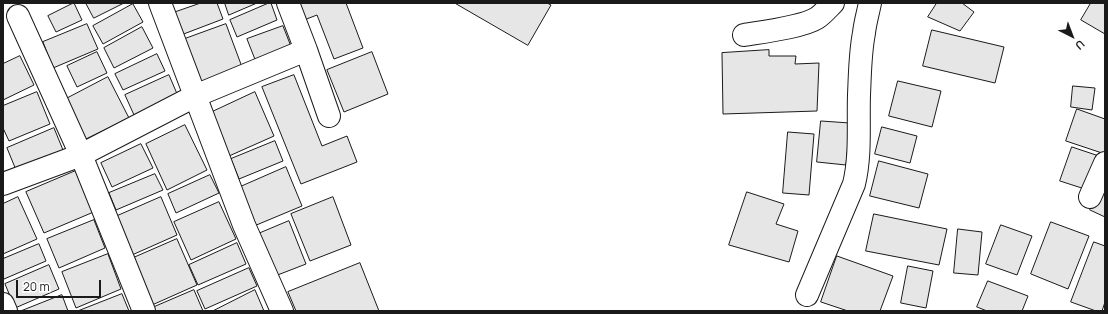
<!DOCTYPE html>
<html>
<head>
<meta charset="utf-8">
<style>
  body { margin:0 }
  #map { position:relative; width:1108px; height:314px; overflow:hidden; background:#fff; font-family:Manrope,sans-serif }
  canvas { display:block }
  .frame { position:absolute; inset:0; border:4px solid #1a1a1a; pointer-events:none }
  .north { position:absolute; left:1052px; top:16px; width:40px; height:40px; -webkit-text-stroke:3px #fff; paint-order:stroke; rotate:138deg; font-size:11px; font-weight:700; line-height:16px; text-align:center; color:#1a1a1a }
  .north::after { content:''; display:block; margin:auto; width:14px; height:18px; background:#1a1a1a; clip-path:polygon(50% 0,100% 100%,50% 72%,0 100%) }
  .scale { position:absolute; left:16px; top:280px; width:85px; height:18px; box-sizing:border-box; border:2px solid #1a1a1a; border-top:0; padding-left:5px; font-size:12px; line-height:14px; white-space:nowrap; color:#1a1a1a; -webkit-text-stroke:3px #fff; paint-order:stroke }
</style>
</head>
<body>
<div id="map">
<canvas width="1108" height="314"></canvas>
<div class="frame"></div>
<div class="north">U</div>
<div class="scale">20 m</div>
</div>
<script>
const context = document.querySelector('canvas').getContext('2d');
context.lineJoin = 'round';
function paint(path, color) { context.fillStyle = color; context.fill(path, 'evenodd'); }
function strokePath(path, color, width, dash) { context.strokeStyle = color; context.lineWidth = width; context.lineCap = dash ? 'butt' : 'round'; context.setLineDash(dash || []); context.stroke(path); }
const building = new Path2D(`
  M74 3 82 20 56 32 48 16Z
  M86 3H124L94 18Z
  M201 3H217L223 19 181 35 173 13Z
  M225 3H257L229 15Z
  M269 3H271L277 20 237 37 230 20Z
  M297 3H346L363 48 334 59 317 15 304 20Z
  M455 3H547L551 5 528 45Z
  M937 3H962L974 12 960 31 928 17Z
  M1091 3H1105V34L1081 20Z
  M133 4 143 22 103 44 93 26Z
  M87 24 98 49 53 68 43 42Z
  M226 24 242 67 197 83 182 40Z
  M283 26 292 49 256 62 247 39Z
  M142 27 153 48 114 68 104 48Z
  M932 30 1004 47 995 83 923 66Z
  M769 50V56H796L795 64 819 63 817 111 723 114 722 53Z
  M97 52 107 73 77 87 67 66Z
  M372 52 388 94 344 112 327 70Z
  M157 54 165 71 123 90 115 74Z
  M20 56 34 85 3 100V64Z
  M169 75 178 96 134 115 125 95Z
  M294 75 322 146 347 136 357 162 301 184 262 87Z
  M108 77 129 118 86 139 66 99Z
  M898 81 941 91 932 127 889 116Z
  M1073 86 1095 88 1092 110 1071 107Z
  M37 92 50 124 9 141 3 128V106Z
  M255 92 274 136 229 156 210 113Z
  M1077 109 1105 119V154L1066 141Z
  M821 121 850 123 846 165 817 162Z
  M185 125 207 170 167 190 146 144Z
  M882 127 917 136 910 163 875 154Z
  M54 128 63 150 16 170 7 148Z
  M788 132 814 134 809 195 783 193Z
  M275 141 283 161 239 179 231 159Z
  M141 144 153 168 112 187 101 163Z
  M1072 147 1102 157 1091 191 1060 181Z
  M879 161 928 174 919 208 870 196Z
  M286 167 302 206 254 226 238 188Z
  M78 170 96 211 44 233 26 192Z
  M155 174 163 190 116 210 109 193Z
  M210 175 219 193 176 213 168 194Z
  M1105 177V217L1090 210Z
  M747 192 784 204 776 224 798 231 789 262 729 245Z
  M18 197 37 239 3 254V204Z
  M161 197 177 235 132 255 115 217Z
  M333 197 351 245 310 261 291 214Z
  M219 202 236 239 191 260 174 222Z
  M874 214 947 229 939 265 866 251Z
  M94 220 105 248 59 268 47 239Z
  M289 221 306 264 275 276 258 234Z
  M1051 222 1089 236 1068 289 1031 274Z
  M1001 225 1032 236 1017 275 986 264Z
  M958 229 982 232 978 275 954 273Z
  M177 239 197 285 152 305 131 259Z
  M1094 242 1105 246V302L1102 311H1096L1071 302Z
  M237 243 246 264 198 285 189 265Z
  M39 244 46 261 4 279 3 276V259Z
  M108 254 121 289 76 308 62 272Z
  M837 256 893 276 880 311H848L821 302Z
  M360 263 379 311H296L288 292Z
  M49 265 59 289 15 308 5 284Z
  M908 266 933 271 926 308 901 303Z
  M249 268 257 286 205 309 197 291Z
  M988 281 1028 296 1022 311H987L977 307Z
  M194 290 203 311H153L152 308Z
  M255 290 264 311H213Z
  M122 294 129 311H78Z
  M62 295 68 311H21Z`);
paint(building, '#e6e6e6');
strokePath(building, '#1a1a1a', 1);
const minor = new Path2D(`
  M160 3 244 225 282 311
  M18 16 81 155 144 311
  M744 35C762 32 803 27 817 18 823 14 828 8 833 3
  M306 50 329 116
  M3 184 81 155 195 96 306 50 288 3
  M1090 197 1105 163
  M807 295 854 184C861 155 858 125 859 95 860 74 860 53 864 33 865 23 868 13 870 3
  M3 304 6 311`);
strokePath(minor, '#1a1a1a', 24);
strokePath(minor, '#fff', 22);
</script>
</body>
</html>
